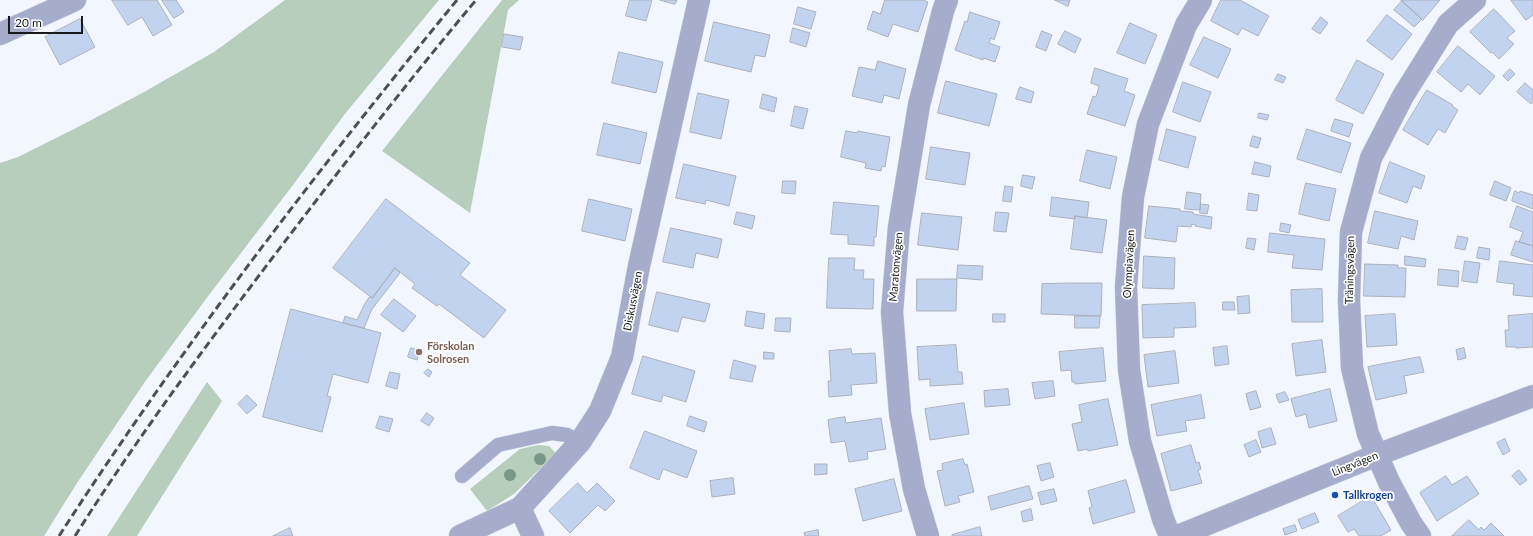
<!DOCTYPE html>
<html>
<head>
<meta charset="utf-8">
<style>
  body { margin:0 }
  #map { position:relative; width:1533px; height:536px; overflow:hidden; background:#f2f7ff; font-family:Lato,sans-serif }
  canvas { display:block }
  .scale { position:absolute; left:8px; top:16px; width:75px; height:18px; box-sizing:border-box; border:2px solid #17191c; border-top:0; padding-left:5px; font-size:12px; line-height:14px; white-space:nowrap; color:#17191c; -webkit-text-stroke:3px #fff; paint-order:stroke }
</style>
</head>
<body>
<div id="map">
<canvas width="1533" height="536"></canvas>
<div class="scale">20 m</div>
</div>
<script>
const context = document.querySelector('canvas').getContext('2d');
context.lineJoin = 'round';
function paint(path, color) { context.fillStyle = color; context.fill(path, 'evenodd'); }
function strokePath(path, color, width, dash) { context.strokeStyle = color; context.lineWidth = width; context.lineCap = dash ? 'butt' : 'round'; context.setLineDash(dash || []); context.stroke(path); }
function write(font, color, halo, rows, align = 'center') {
  context.font = font + ' Lato,sans-serif'; context.lineWidth = 3.5; context.setLineDash([]); context.textBaseline = 'middle'; context.strokeStyle = halo; context.fillStyle = color; for (const [text, x, y, turn = 0] of rows) {
    context.save(); context.translate(x, y); context.rotate((+turn || 0) * Math.PI / 180); context.textAlign = isNaN(turn) ? turn : align; if (halo) context.strokeText(text, 0, 0); context.fillText(text, 0, 0); context.restore();
  }
}
paint(new Path2D(`
  M285 0H439L344 115 296 181 209 295 144 383 77 483 44 536H0V163L18 157 78 127 144 92 214 52Z
  M502 0H519L508 10 470 213 382 151Z
  M207 382 222 401 137 536H107Z
  M538 445 549 446 556 453 514 494 487 511 470 489 520 449Z`), '#b6cebb');
const building = new Path2D(`
  M112 0H157L172 25 153 36 142 17 128 25Z
  M162 0H176L184 12 174 18Z
  M630 0H652L646 21 626 16Z
  M660 0H677L675 4Z
  M885 0H923L928 2 918 32 893 24 888 37 867 29 873 11 880 14Z
  M1055 0H1070L1068 6Z
  M1221 0H1240L1269 16 1258 36 1242 28 1238 35 1211 21Z
  M1401 0H1440L1423 20Z
  M1511 0H1533V15L1526 20Z
  M1402 1 1422 19 1414 27 1394 10Z
  M798 7 816 12 811 29 794 24Z
  M1494 9 1515 31 1507 38 1514 44 1499 59 1492 52 1491 53 1470 32Z
  M970 12 1000 22 994 40 991 38 989 43 1000 47 995 62 983 58V60L955 50 965 21 967 22Z
  M1387 15 1412 34 1392 60 1367 41Z
  M1321 17 1328 23 1320 34 1312 29Z
  M80 19 95 47 60 65 45 37Z
  M714 22 770 35 765 57 755 55 751 72 705 61Z
  M1130 23 1157 35 1145 64 1117 53Z
  M793 28 810 33 806 47 790 42Z
  M1042 31 1052 35 1046 51 1036 47Z
  M1065 31 1081 39 1075 53 1058 44Z
  M504 34 523 37 520 50 502 47Z
  M1204 37 1231 49 1218 78 1190 65Z
  M1458 46 1495 76 1480 95 1468 84 1461 92 1437 72Z
  M619 52 663 62 656 93 612 83Z
  M1357 60 1384 74 1363 114 1336 100Z
  M878 61 906 69 899 99 884 95 882 103 852 96 859 67 875 70Z
  M1095 68 1128 79 1124 91 1135 95 1125 126 1087 114 1093 96 1096 97 1099 86 1091 83Z
  M1510 69 1515 74 1508 81 1503 76Z
  M1278 74 1286 77 1283 83 1275 80Z
  M946 81 997 94 989 126 938 113Z
  M1183 82 1211 92 1200 122 1173 112Z
  M1525 83 1533 90V101L1531 104 1517 92Z
  M1020 87 1034 92 1031 103 1016 99Z
  M1427 90 1453 105 1452 106 1458 110 1445 133 1438 129 1428 145 1403 130Z
  M698 93 729 100 721 139 690 132Z
  M763 94 777 98 774 112 760 108Z
  M795 106 808 109 803 129 791 126Z
  M1259 113 1269 115 1267 120 1258 118Z
  M1335 119 1353 124 1349 137 1331 131Z
  M604 123 647 133 640 164 597 155Z
  M1167 129 1196 137 1188 168 1159 160Z
  M1307 129 1351 143 1341 173 1297 159Z
  M846 131 857 133 858 131 890 137 885 167 882 166 881 171 865 168 866 163 841 157Z
  M1253 136 1261 138 1258 148 1250 146Z
  M931 147 970 153 965 185 926 179Z
  M1087 150 1117 157 1110 189 1080 181Z
  M1255 162 1271 166 1269 177 1252 174Z
  M1390 162 1425 176 1421 189 1413 186 1407 203 1379 193Z
  M684 164 736 176 729 206 706 200 705 204 676 198Z
  M1023 175 1035 177 1032 189 1021 186Z
  M783 181H796L795 194 782 193Z
  M1495 181 1511 188 1506 201 1490 195Z
  M1306 183 1336 189 1329 221 1299 214Z
  M1005 186 1013 187 1011 202 1003 201Z
  M1515 191 1519 193 1520 191 1533 195V209L1512 201Z
  M1187 192 1201 194 1200 210 1185 209Z
  M1249 193 1259 195 1257 211 1247 210Z
  M1052 197 1089 202 1087 218 1075 216V219L1050 216Z
  M386 199 470 263 460 275 506 310 484 338 439 304 437 306 412 288 415 284 395 268 372 298 333 268Z
  M589 199 632 209 625 241 582 231Z
  M834 202 879 206 876 237H874V246L848 244V235L831 234Z
  M1201 204 1209 205 1207 214 1200 213Z
  M1149 206 1180 209V211L1193 212V214L1212 217 1211 229 1195 226 1196 225 1192 224 1191 227 1178 226 1176 242 1145 238Z
  M1517 206 1533 212V246L1519 242 1523 232 1510 227Z
  M1375 211 1418 221 1414 240 1401 236 1398 249 1368 243Z
  M737 212 755 216 752 229 734 224Z
  M996 212 1009 213 1006 232 994 231Z
  M922 213 962 217 958 250 918 245Z
  M1075 216 1107 220 1102 253 1071 249Z
  M1281 223 1291 225 1289 233 1280 231Z
  M671 228 722 239 718 258 696 253 693 268 663 262Z
  M1270 233 1325 239 1322 270 1292 268 1294 255 1268 252Z
  M1458 236 1468 238 1465 250 1455 248Z
  M1248 238 1256 239 1254 250 1246 248Z
  M1516 241 1533 246V262L1511 255Z
  M1479 247 1490 249 1489 260 1477 258Z
  M1144 256 1175 258 1174 289 1143 288Z
  M1405 256 1426 259 1425 267 1405 265Z
  M829 258H855L854 270H864L863 279H874L873 309 827 308Z
  M1465 261 1480 263 1477 283 1462 281Z
  M1500 261 1533 265V297L1513 295 1514 284 1497 282Z
  M1365 264 1398 265V268H1406L1405 297 1364 296Z
  M958 265 983 266 982 280 957 278Z
  M395 268 400 273 372 309 364 328 343 323 345 316 357 320 364 305 370 296 372 298Z
  M1439 269 1459 271 1458 287 1438 285Z
  M917 279H957L956 311H917Z
  M1071 283H1102L1101 316 1041 314 1042 284Z
  M1322 289 1323 322H1292L1291 290Z
  M657 292 710 304 705 322 682 317 678 332 649 325Z
  M1249 296 1250 313 1238 314 1237 297Z
  M394 299 416 316 403 332 381 315Z
  M1223 302H1234L1235 310H1223Z
  M1195 303 1196 327 1174 328V337L1143 338 1142 305Z
  M291 309 381 333 368 383 333 374 327 396 331 397 322 432 263 417Z
  M747 311 765 314 763 329 745 326Z
  M993 314H1005V322H993Z
  M1395 314 1397 345 1367 347 1365 316Z
  M1533 314V347L1516 348V347H1506L1505 330H1509L1508 316Z
  M1075 316H1100L1099 328H1075Z
  M776 318H791L790 332 775 331Z
  M1322 340 1326 372 1296 376 1292 344Z
  M956 345 958 372H962L963 384 930 386V379L919 380 917 347Z
  M1227 346 1229 364 1215 366 1213 348Z
  M411 348 420 351 417 360 408 357Z
  M1103 348 1106 381 1075 384V382H1072L1071 370 1061 371 1059 352Z
  M1464 348 1466 358 1458 360 1456 350Z
  M851 349 852 354 875 353 877 383 851 385 852 395 829 397 828 381H831L829 351Z
  M1175 351 1179 383 1148 387 1144 355Z
  M764 352 774 353V359H764Z
  M643 356 695 371 686 402 663 395 661 402 632 394Z
  M1420 357 1424 372 1404 376 1407 393 1376 400 1368 367Z
  M734 360 756 366 752 382 730 378Z
  M428 369 432 372 429 377 424 373Z
  M390 372 400 374 397 389 386 386Z
  M1053 381 1055 396 1035 399 1032 383Z
  M1008 389 1010 405 985 407 984 391Z
  M1330 389 1337 421 1309 428 1306 414 1296 417 1291 399Z
  M1256 391 1261 407 1250 410 1246 394Z
  M1285 392 1289 400 1279 403 1276 395Z
  M247 395 257 405 247 414 238 404Z
  M1201 395 1205 418 1185 421 1187 431 1157 436 1151 405Z
  M1108 399 1118 445 1088 451 1087 449 1078 451 1072 424 1082 422 1079 405Z
  M964 403 969 434 930 440 925 409Z
  M427 413 434 418 429 426 421 421Z
  M380 416 393 419 389 432 376 428Z
  M690 416 707 422 704 432 687 426Z
  M845 417 846 423 881 418 886 449 867 452 868 459 849 462 845 441 831 443 828 420Z
  M1271 428 1276 444 1262 448 1258 432Z
  M645 431 697 451 687 478 663 469 659 480 630 468Z
  M1505 439 1510 451 1503 455 1497 443Z
  M1256 440 1261 452 1249 457 1244 445Z
  M1191 445 1196 463 1199 462 1201 469 1198 470 1202 483 1171 491 1161 454Z
  M963 459 965 465 967 464 974 492 958 496 960 502 945 506 937 471 943 470 942 464Z
  M1050 463 1054 477 1041 481 1037 466Z
  M815 464H827V474L815 475Z
  M1519 470 1527 480 1520 485 1512 476Z
  M1446 476 1452 485 1467 476 1479 494 1437 521 1420 493Z
  M733 478 735 494 712 497 710 481Z
  M894 479 902 511 863 521 855 489Z
  M1126 480 1135 512 1093 524 1089 508 1092 507 1088 491Z
  M578 483 587 493 597 483 615 501 605 511 598 505 570 533 549 511Z
  M1029 486 1033 499 991 510 988 497Z
  M1054 489 1057 501 1041 505 1038 493Z
  M1371 496 1391 530 1381 536H1359L1354 529 1348 532 1338 516Z
  M1031 509 1033 520 1023 522 1021 512Z
  M1315 513 1319 522 1302 529 1298 520Z
  M1469 520 1479 530 1481 527 1484 530 1491 523 1504 536H1452Z
  M1295 525 1297 531 1285 535 1283 529Z
  M980 527 982 536H952V535Z
  M290 528 293 536H273Z
  M818 530 819 536H805L804 533Z`);
paint(building, '#c2d3ef');
strokePath(building, '#acb1bb', 1);
const service = new Path2D(`
  M462 476 498 445 552 433 567 435 580 442`);
const minor = new Path2D(`
  M0 34 75 0
  M520 508 533 536
  M460 536 520 508 580 442 600 411 622 357 639 266 699 0
  M928 536 914 489 900 413 892 312 899 227 919 105 943 11 947 0
  M1170 536 1163 519 1140 441 1129 370 1126 287 1133 197 1148 124 1186 25 1201 0
  M1178 536 1377 455 1533 396
  M1420 536 1411 523 1389 482 1368 434 1352 368 1349 300 1351 232 1371 158 1403 96 1448 24 1475 0`);
strokePath(service, '#cfd3db', 15);
strokePath(minor, '#cfd3db', 23);
strokePath(service, '#a6accc', 14);
strokePath(minor, '#a6accc', 22);
strokePath(new Path2D(`
  M59 536C180 349 316 172 457 0
  M75 536C135 441 202 351 270 261 337 173 405 85 476 0`), '#4d4f53', 3, [8, 4]);
context.fillStyle = '#7b9789';
for (const [x, y] of [
  [540,459],
  [510,475]
]) { context.beginPath(); context.arc(x, y, 6, 0, 2 * Math.PI); context.fill(); }
for (const [x, y, r, color] of [
  [419,352,4,"#8d6e63"],
  [1335,495,4,"#1a4fb4"]
]) { const dot = new Path2D(); dot.arc(x, y, r, 0, 2 * Math.PI); context.fillStyle = color; context.fill(dot); strokePath(dot, '#fff', 1.5); }
write('11px', '#17191c', '#fff', [
  ["Olympiavägen",1129,264,-87],
  ["Maratonvägen",896,267,-85],
  ["Träningsvägen",1350,270,-89],
  ["Diskusvägen",633,301,-79],
  ["Lingvägen",1355,464,-22]
]);
write('bold 11px', '#785e54', '#fff', [
  ["Förskolan",427,346],
  ["Solrosen",427,359]
], 'left');
write('bold 11px', '#164399', '#fff', [
  ["Tallkrogen",1343,495]
], 'left');
</script>
</body>
</html>
